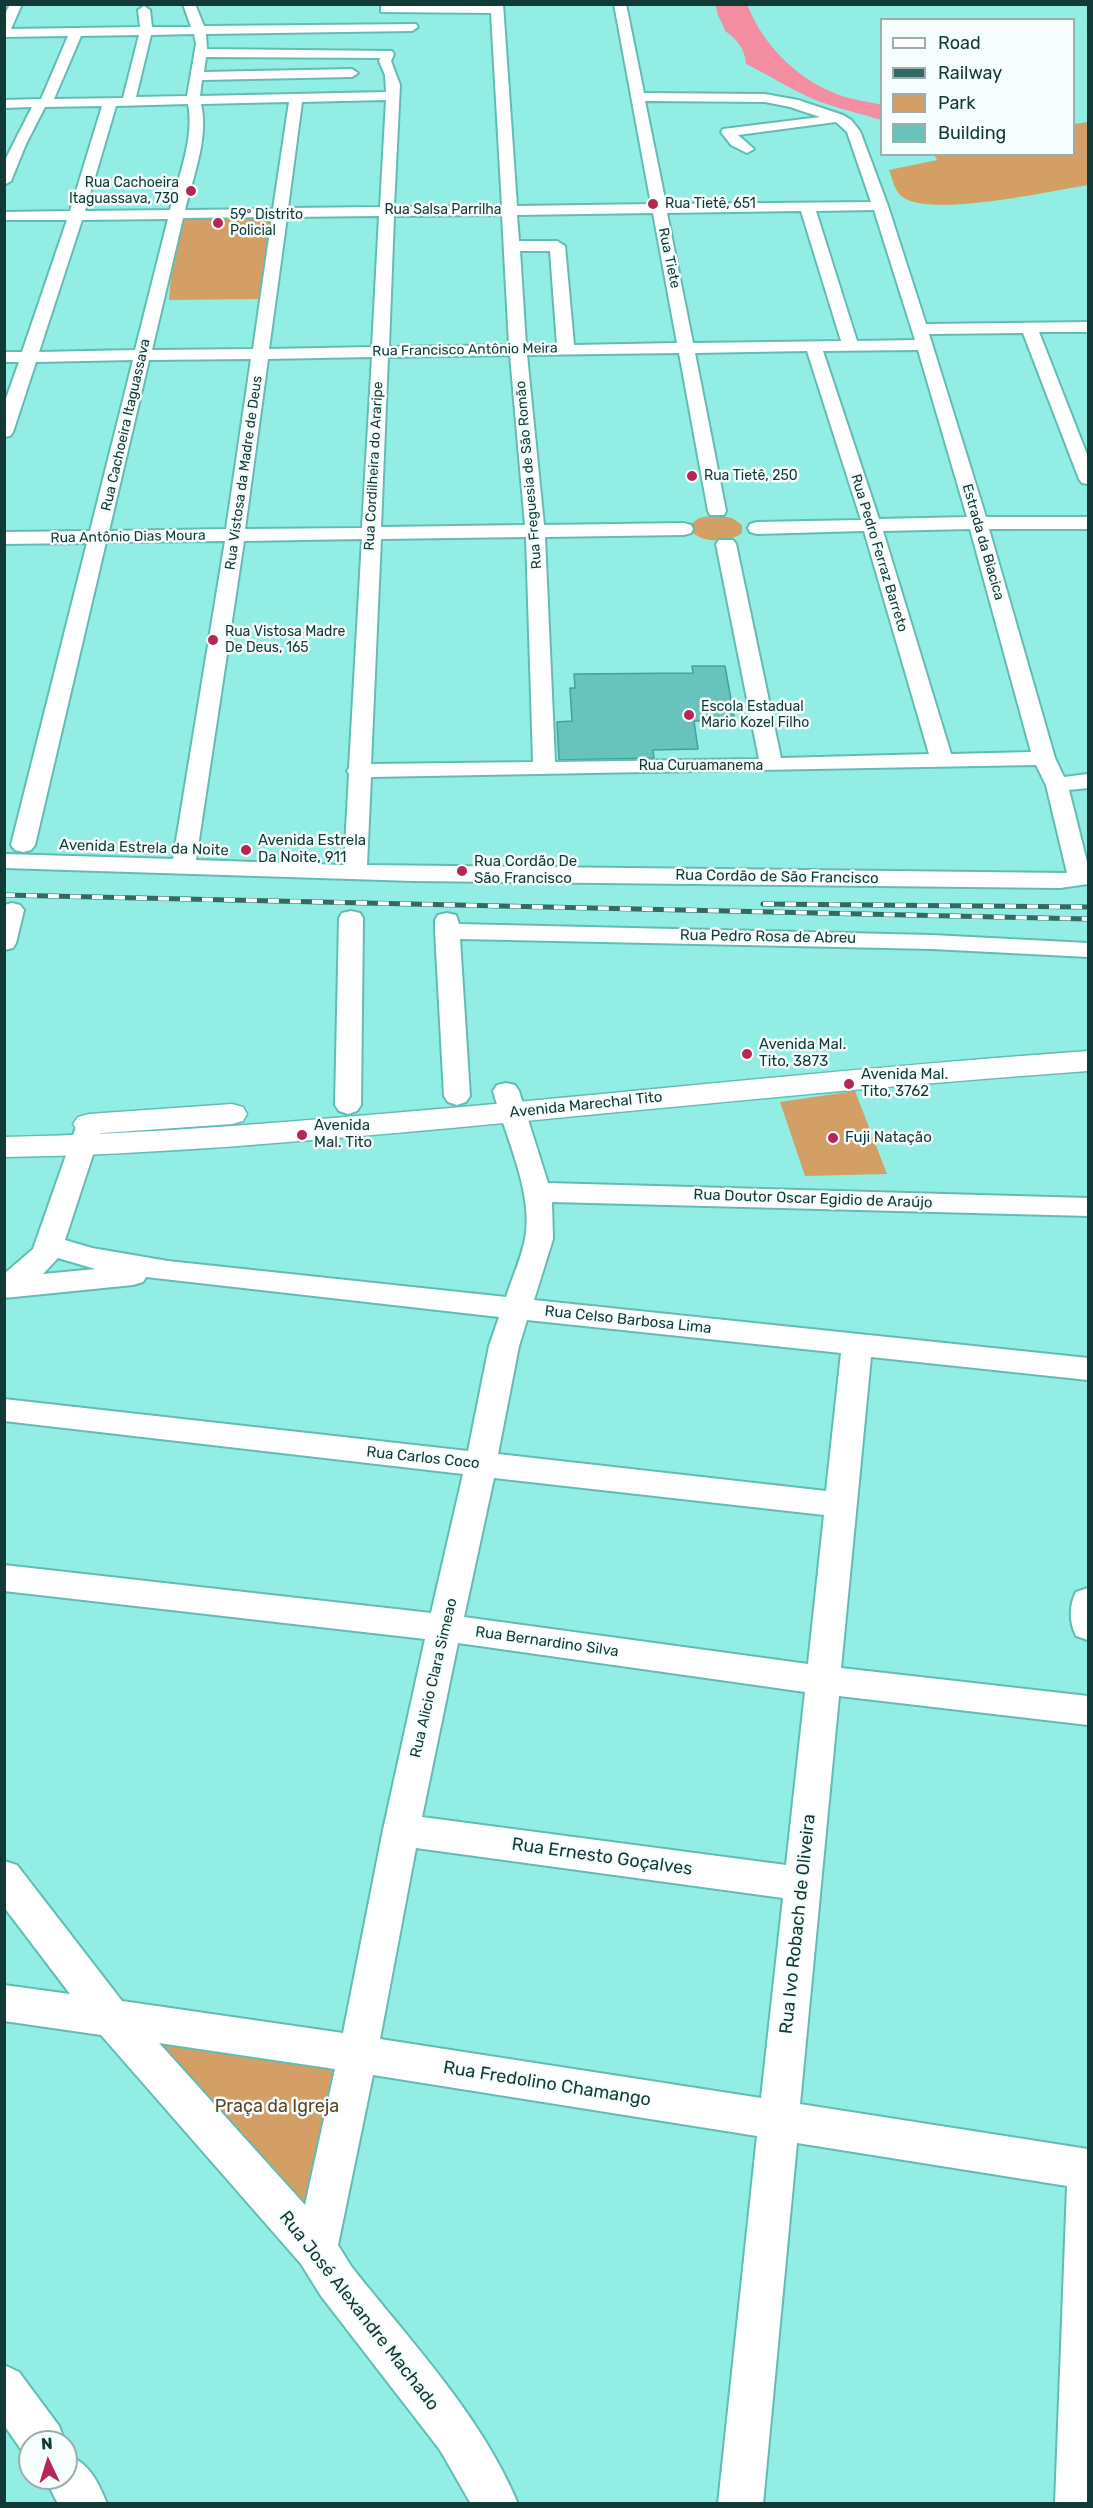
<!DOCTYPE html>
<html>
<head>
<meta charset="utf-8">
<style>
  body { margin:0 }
  #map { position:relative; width:1093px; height:2508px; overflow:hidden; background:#92eee5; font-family:Rubik,sans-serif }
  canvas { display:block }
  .frame { position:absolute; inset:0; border:6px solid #113935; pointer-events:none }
  .legend { position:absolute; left:880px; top:18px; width:195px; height:138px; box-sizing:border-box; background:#f5fefc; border:2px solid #9aafac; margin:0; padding:8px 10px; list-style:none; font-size:18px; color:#113935 }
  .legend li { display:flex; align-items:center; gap:12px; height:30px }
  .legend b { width:30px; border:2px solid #9aafac }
  .north { position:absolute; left:18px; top:2430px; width:60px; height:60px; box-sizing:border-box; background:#f5fefc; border:2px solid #9aafac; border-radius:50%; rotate:356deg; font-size:16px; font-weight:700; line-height:24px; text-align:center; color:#113935 }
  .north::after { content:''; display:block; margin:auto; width:21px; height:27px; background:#b62755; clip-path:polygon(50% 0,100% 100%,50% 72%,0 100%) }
</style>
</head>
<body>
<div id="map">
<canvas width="1093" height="2508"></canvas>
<div class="frame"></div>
<ul class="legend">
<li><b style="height:8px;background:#fff"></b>Road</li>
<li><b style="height:8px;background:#336964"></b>Railway</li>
<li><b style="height:16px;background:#d39f65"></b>Park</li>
<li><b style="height:16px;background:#67c3bb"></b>Building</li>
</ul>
<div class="north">N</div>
</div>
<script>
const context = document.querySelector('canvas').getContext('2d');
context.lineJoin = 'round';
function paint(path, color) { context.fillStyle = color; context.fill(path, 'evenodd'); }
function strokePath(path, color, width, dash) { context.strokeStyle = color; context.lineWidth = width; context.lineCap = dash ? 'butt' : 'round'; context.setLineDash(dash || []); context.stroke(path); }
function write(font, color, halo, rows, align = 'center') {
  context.font = font + ' Rubik,sans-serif'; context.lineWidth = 5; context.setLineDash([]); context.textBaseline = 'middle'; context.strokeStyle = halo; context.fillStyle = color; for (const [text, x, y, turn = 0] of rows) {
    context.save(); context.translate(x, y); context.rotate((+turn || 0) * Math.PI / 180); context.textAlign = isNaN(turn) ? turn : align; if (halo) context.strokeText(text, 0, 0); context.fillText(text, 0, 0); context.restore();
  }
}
paint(new Path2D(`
  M1088 122V185C1050 191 935 217 904 198 894 192 893 179 889 170L937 160 934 155 1074 154V124Z
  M275 214 262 299 169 300 172 264 180 215Z
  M715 515 732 518 742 525V533C728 543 701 544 689 529L690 525 699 518Z
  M855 1091 887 1174 805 1176 780 1102Z
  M115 2020 349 2057 312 2237Z`), '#d39f65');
paint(new Path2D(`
  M716 5H741L751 33 759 42V49L768 61 786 76 813 89 881 107V120C859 113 835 108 813 99 790 89 769 75 746 64 745 49 737 39 725 31 722 21 716 15 716 5Z`), '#f38ea2');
paint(new Path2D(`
  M731 4H747C761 42 795 77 832 92 847 99 865 101 882 105V116C861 111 838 108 819 100 780 84 745 44 731 4Z`), '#f38ea2');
const building = new Path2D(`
  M692 666H725L734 716H728V720L694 721 698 749 653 750 654 758 559 760 557 722 572 721 570 688H575L574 674 693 673Z`);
paint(building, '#67c3bb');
strokePath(building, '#43a199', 1.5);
const minor = new Path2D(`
  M10 4H22L11 29 140 27 138 10 144 6 150 10 152 27H191L183 4H195L204 26 416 24 418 27 412 31 206 34 207 49 392 51 394 54 391 61 400 85 394 207 502 206 491 13 381 12V6L385 5 503 4 517 206 651 204 614 4H626L644 93 765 94 798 100 843 115 851 120 860 131 888 206 926 324 1088 322V332H1039L1088 457V484L1082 483 1079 479 1023 333 929 334 986 517H1088V529H989L1055 758 1064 777 1088 774V788L1069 790 1088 866V884L1060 888 413 881 4 868V854L173 859 225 541 106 542 35 845 31 850 23 852 15 850 11 845 87 543 4 544V532L90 531 133 360 36 362 13 432 10 436 4 437V404L19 362H4V352H22L67 220H4V212L70 211 102 106 45 107 26 144 11 181 4 185V162L32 107 4 108V100L41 99 68 36 4 37V16ZM194 34 196 44 187 96 136 97 151 35ZM139 35 123 98 54 99 81 36ZM206 57 380 58 379 61 385 75 386 92 200 96 202 80 352 77 358 73 352 69 204 72ZM386 100 380 207 288 208 302 102ZM645 101 765 102 790 107 820 117 723 129 721 132 731 145 747 153 754 149 738 135 836 122 847 132 871 202 666 204ZM289 102 273 209 185 210C193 177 209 137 201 104ZM188 104C195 137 178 178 170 210L85 211 116 106ZM874 210 915 340 857 341 816 211ZM801 211 841 341 693 343 667 213ZM653 213 677 343 574 345 565 246 557 241H519L517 215ZM502 215 509 345 389 347 394 216ZM379 216 372 347 269 349 287 217ZM272 217 253 349 152 350 183 218ZM168 219 135 350 39 352 82 220ZM520 251H550L557 345H526ZM918 350 967 517 879 519 823 351ZM807 351 861 520 757 522 750 524 748 528 750 532 757 534 864 531 929 754 781 758 736 544 733 540H719L716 544 759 759 555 762 545 537 684 535 691 533 693 529 691 525 684 523 544 525 527 355 679 353 708 511 710 515H724L726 511 695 353ZM510 355 525 525 381 527 388 357ZM372 357 362 528 245 529 268 359ZM251 359 226 529 109 531 149 360ZM970 529 1031 752 951 754 883 531ZM526 537 533 762 371 764 381 539ZM362 539 349 768 347 771 349 774 344 865 196 860 244 541ZM1036 765 1046 785 1067 873 367 865 371 777Z
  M12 903 20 905 24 910 16 943 13 948 4 950V905Z
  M351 911 360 913 363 918 361 1105 357 1111 348 1114 339 1111 335 1105 339 918 342 913Z
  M447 913 456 915 459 924 932 935 1088 943V957L932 949 460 939 470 1096 466 1102 457 1105 448 1102 444 1096 435 931V920L438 915Z
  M506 1083 515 1085 519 1091 548 1183 1088 1198V1216L552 1202 553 1239 534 1300 1088 1358V1380L871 1357 841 1668 1088 1696V1725L839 1696 800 2104 1088 2149V2504H1055L1067 2186 797 2143 763 2504H718L757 2136 373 2075 338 2245 351 2266C409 2340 482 2416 518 2504H471L440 2450 321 2296 301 2264 101 2035 4 2021V1985L70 1994 4 1907V1861L17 1865 122 2001 343 2033 383 1830 425 1639 4 1591V1565L431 1613 463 1474 4 1421V1399L468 1451 489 1346 499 1317 146 1277 143 1282 133 1285 4 1298V1274L33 1249 77 1124 81 1118 90 1115 99 1118 103 1124 65 1240 92 1248 168 1261 506 1297C512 1278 521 1259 525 1239 534 1194 505 1135 493 1091L497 1085ZM58 1258 92 1268 96 1269 43 1274ZM527 1320 841 1353 826 1491 498 1454 519 1346ZM494 1478 824 1515 808 1664 464 1617ZM458 1643 805 1692 786 1865 422 1817ZM416 1848 783 1898 761 2098 380 2039ZM159 2043 335 2069 305 2205Z
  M1088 1588V1640L1076 1636C1069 1622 1069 1605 1076 1592Z
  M4 2365 19 2372 59 2426 65 2442H30V2459L27 2458 4 2425Z
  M66 2454C89 2463 98 2481 107 2504H58L45 2478H66Z`);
const major = new Path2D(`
  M1088 1051V1071C875 1086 664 1108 451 1128 303 1141 154 1155 4 1157V1137C154 1134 303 1121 451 1108 664 1089 875 1066 1088 1051Z
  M232 1104 243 1107 247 1114 243 1121 232 1124 89 1134 78 1131 73 1124 78 1117 89 1114Z`);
strokePath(minor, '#61bdb4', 4);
strokePath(major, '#61bdb4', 3);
paint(minor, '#fff');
paint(major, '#fff');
const rail = new Path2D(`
  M4 895 1088 919
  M763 904 1088 907`);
strokePath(rail, '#336964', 5);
strokePath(rail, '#f5fefc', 4, [11]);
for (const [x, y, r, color] of [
  [191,191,6,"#b62755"],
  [653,204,6,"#b62755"],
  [218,223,6,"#b62755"],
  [692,476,6,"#b62755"],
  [213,640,6,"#b62755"],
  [689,715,6,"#b62755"],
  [246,850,6,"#b62755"],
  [462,871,6,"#b62755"],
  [747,1054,6,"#b62755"],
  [849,1084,6,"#b62755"],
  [302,1135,6,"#b62755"],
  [833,1138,6,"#b62755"]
]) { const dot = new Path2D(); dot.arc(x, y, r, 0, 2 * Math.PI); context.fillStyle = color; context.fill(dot); strokePath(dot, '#f5fefc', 2); }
write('14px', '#113935', '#f5fefc', [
  ["Rua Cachoeira",179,183,"right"],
  ["Itaguassava, 730",179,199,"right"],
  ["Rua Tietê, 651",665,204],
  ["59º Distrito",230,215],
  ["Policial",230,231],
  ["Rua Tietê, 250",704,476],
  ["Rua Vistosa Madre",225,632],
  ["De Deus, 165",225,648],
  ["Escola Estadual",701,707],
  ["Mario Kozel Filho",701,723]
], 'left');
write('14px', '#113935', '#f5fefc', [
  ["Rua Salsa Parrilha",443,210],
  ["Rua Tiete",669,258,78],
  ["Rua Francisco Antônio Meira",465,350,-1],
  ["Rua Cachoeira Itaguassava",126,425,-77],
  ["Rua Cordilheira do Araripe",374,466,-87],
  ["Rua Vistosa da Madre de Deus",244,473,-82],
  ["Rua Freguesia de São Romão",529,475,-95],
  ["Rua Antônio Dias Moura",128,537,-1],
  ["Estrada da Biacica",983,542,74],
  ["Rua Pedro Ferraz Barreto",879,553,73],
  ["Rua Curuamanema",701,766]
]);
write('15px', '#113935', '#f5fefc', [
  ["Avenida Estrela",258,841],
  ["Da Noite, 911",258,858],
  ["Rua Cordão De",474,862],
  ["São Francisco",474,879],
  ["Avenida Mal.",759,1045],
  ["Tito, 3873",759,1062],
  ["Avenida Mal.",861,1075],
  ["Tito, 3762",861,1092],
  ["Avenida",314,1126],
  ["Mal. Tito",314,1143],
  ["Fuji Natação",845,1138]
], 'left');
write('15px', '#113935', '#f5fefc', [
  ["Avenida Estrela da Noite",144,848,2],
  ["Rua Cordão de São Francisco",777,877,1],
  ["Rua Pedro Rosa de Abreu",768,937,1],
  ["Avenida Marechal Tito",586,1105,-6],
  ["Rua Doutor Oscar Egidio de Araújo",813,1199,2],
  ["Rua Celso Barbosa Lima",628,1320,6],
  ["Rua Carlos Coco",423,1458,6],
  ["Rua Bernardino Silva",547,1642,8],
  ["Rua Alicio Clara Simeao",434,1678,-77]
]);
write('18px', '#113935', '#f5fefc', [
  ["Rua Ernesto Goçalves",602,1857,8],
  ["Rua Ivo Robach de Oliveira",798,1924,-84],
  ["Rua Fredolino Chamango",547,2084,9],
  ["Rua José Alexandre Machado",359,2311,52]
]);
write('18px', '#604323', '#f5fefc', [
  ["Praça da Igreja",277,2107]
]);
</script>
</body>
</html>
